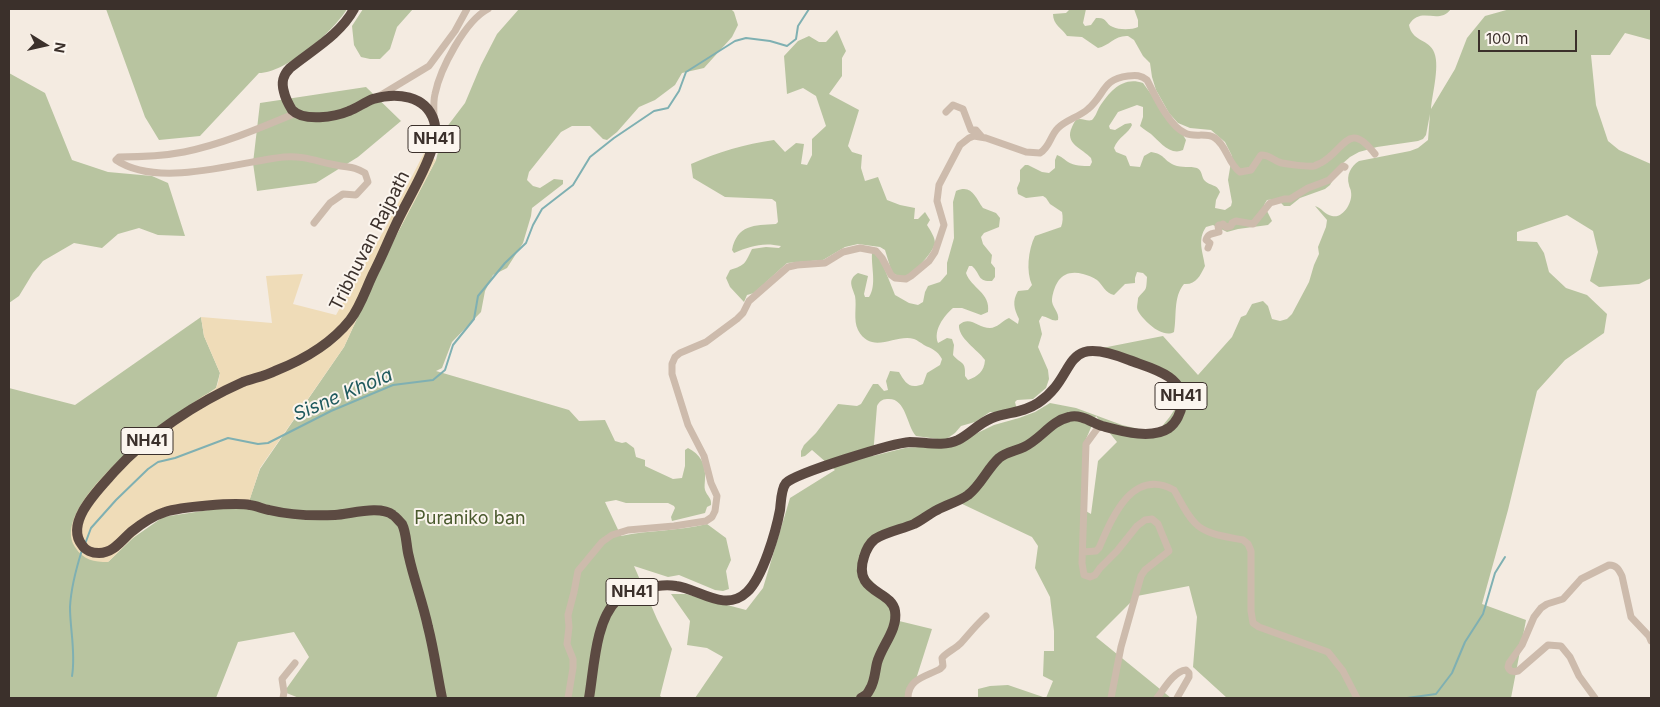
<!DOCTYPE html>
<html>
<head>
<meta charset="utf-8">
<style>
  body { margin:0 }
  #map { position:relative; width:1660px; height:707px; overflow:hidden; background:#f4ebe1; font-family:Inter,sans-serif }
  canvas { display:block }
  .frame { position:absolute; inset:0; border:10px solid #3b302b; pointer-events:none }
  .north { position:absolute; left:20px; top:20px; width:50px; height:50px; -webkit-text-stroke:4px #fbf5ee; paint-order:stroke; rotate:100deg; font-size:14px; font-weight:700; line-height:20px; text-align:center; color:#3b302b }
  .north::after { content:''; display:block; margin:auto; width:18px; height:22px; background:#3b302b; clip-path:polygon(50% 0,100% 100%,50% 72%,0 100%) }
  .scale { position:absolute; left:1478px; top:30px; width:99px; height:22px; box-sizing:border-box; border:2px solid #3b302b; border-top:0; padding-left:6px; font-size:15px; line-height:18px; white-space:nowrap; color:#3b302b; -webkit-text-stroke:4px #fbf5ee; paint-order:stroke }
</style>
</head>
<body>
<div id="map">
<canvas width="1660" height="707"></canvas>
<div class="frame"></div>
<div class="north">N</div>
<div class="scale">100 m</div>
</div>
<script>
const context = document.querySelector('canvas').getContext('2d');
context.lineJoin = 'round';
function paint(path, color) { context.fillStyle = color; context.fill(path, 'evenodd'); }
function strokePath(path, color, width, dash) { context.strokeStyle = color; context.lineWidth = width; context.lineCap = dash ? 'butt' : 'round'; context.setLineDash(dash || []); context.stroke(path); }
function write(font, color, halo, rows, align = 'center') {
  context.font = font + ' Inter,sans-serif'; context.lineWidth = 4; context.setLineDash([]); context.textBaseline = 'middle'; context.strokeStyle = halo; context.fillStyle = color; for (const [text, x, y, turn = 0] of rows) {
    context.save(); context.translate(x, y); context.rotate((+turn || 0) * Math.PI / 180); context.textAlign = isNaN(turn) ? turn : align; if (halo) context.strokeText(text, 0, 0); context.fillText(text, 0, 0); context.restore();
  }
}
paint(new Path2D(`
  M106 9H347C333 32 286 73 259 73L200 136 159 140 145 117Z
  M363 9H413L397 27 390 49 380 59H370L361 57 354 45 352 26Z
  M519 9H731L734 12 738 25 732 37 704 68 682 73 675 85 655 100 639 107 617 132 607 140 603 139 590 126H572L561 132 529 172 527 180 533 186 540 188 554 179 563 180V184L532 208 531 216 523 243 507 268 493 275 485 291 481 312 452 342 442 368 436 371 569 410 579 421 605 420 615 441 622 443 626 442 634 448 636 457 645 460V466L673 479 682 478 685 466V450L688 448C700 454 706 464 705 478 705 482 704 487 705 490 707 496 712 498 711 505L707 507 705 513 672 521 671 517 675 508 674 506 668 503H626L616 500 605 502 621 536C649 530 679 531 707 524L726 538 731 560 726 571 729 589 723 591 715 590 679 575 668 577 634 566 657 619 672 649 660 696 663 698H299L284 692 309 657 294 632 238 642 216 698H9V388L75 405 201 317 204 336 220 373 216 388 160 426 108 562 133 538 163 517 248 504 260 469 344 347 387 253 436 160 443 132 465 103 481 65 497 34Z
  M1070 9H1086L1083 23 1085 26 1091 25 1096 18C1108 17 1104 23 1113 27 1119 30 1132 30 1138 27V20L1134 9H1451C1438 26 1421 5 1409 25 1412 41 1427 39 1433 50 1441 63 1432 94 1431 109L1455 69 1467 38 1485 16 1510 9H1651V40L1625 33 1610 55H1591L1596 105 1608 141 1619 150 1651 164V278L1639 284 1599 287 1590 281 1598 252 1593 231 1567 215 1517 232V241L1537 242 1544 253 1549 272 1566 288 1587 295 1607 314 1604 333 1565 360 1537 391 1508 510 1482 604 1526 620 1511 698H1227L1193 667 1197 617 1189 586 1137 596 1096 637 1171 698H978V689L990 686 1008 685 1046 698 1053 681 1043 676 1044 651H1054V631L1050 597 1035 568 1038 546 1032 537 958 502 876 539 862 570 893 604 895 620 932 629 910 698H695L723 657 707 648 687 645 690 621 671 594H686L746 610 763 588 790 498 835 470 812 450 805 456 801 457V451L804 445 816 433 838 404 857 406 861 404 873 384H878L884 391 888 390 886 381 890 371 899 372C905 382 909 390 923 384L927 373 940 365 942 359C937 350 932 349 924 345 921 343 917 340 914 339 896 333 872 356 858 330 853 320 857 306 855 296 852 286 847 280 858 273L868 276 864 294 865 297H869C877 285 871 267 872 253H876L881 260 895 295 909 303 918 305 923 302 925 292 928 286 940 282 947 274V263L954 238 953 202 956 191C972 184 975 197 983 208L996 213 1000 218 999 227 984 233 981 237 983 244 992 255 991 263 995 268V277L992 281C977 282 981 274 972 266H969L966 273C971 288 991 293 988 312L981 315 962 308H953C944 316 933 330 938 343L947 338 952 339 954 345 953 355C961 365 966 360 965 376L968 380C978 376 984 372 985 360 977 349 958 338 959 325 970 315 978 328 990 328 997 328 1002 321 1009 318L1018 324 1019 319C1014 309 1012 301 1018 291L1028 290 1032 285C1026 272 1028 250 1035 236L1061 227C1063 222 1063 217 1062 212L1050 204 1046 198 1043 196 1026 198 1018 194 1017 188 1020 181V170L1025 165H1028L1042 172 1049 173 1055 168V160L1057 155C1062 157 1064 159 1068 162 1074 166 1083 166 1090 166L1092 162 1091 158C1082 148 1064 144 1072 127 1073 125 1074 122 1076 120 1081 117 1087 122 1092 120 1096 116 1097 111 1100 106 1110 91 1123 76 1143 83L1164 112 1180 130 1186 140 1183 150C1170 156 1159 141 1151 134 1147 131 1143 129 1140 126L1143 117V107L1137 105 1118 112 1109 126 1110 129 1115 130 1125 124 1131 123 1132 125C1129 133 1118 137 1114 148L1116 152 1126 156 1130 166 1140 167 1144 156 1151 152C1165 154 1163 160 1174 165 1182 168 1190 166 1197 168 1203 171 1201 177 1205 181 1210 186 1217 184 1220 192L1216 200 1215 208 1225 210 1231 206 1232 202 1228 180 1232 156 1225 142 1211 130 1190 128 1178 123 1169 113 1156 90 1152 77 1150 63 1143 56 1134 40 1128 36C1115 35 1109 46 1098 48L1082 37 1067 36C1062 28 1053 25 1053 14L1066 13ZM1430 114 1428 140 1418 148 1410 151 1359 161C1351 166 1346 175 1349 185 1349 187 1351 189 1351 192 1353 202 1343 219 1332 216 1325 215 1322 208 1315 206L1327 220 1326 227 1318 247 1319 254 1314 265 1309 282 1292 314 1287 319 1280 321 1272 319 1268 306 1263 301 1252 304 1246 315 1241 317 1232 337 1198 375 1163 336 1092 350C1111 357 1173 374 1178 394 1180 407 1167 420 1160 429H1139L1122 425 1076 408 1050 403 1035 412 1019 418 994 425 969 437 933 446 905 448 873 456 877 406C879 402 882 399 887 399 906 397 906 424 916 436L945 440 955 433 961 426 975 422 990 412 997 413 1019 410 1016 406 1015 402 1017 400 1033 399 1046 388 1049 379 1048 370 1038 347 1042 334 1039 321 1042 316C1048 317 1053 322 1058 320 1060 312 1051 307 1052 299 1055 281 1063 269 1083 274 1087 275 1093 277 1097 280 1103 285 1105 293 1114 295L1125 284 1135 283V278L1137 272 1143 273 1147 277C1146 292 1147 287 1138 298 1138 303 1136 307 1138 311 1143 320 1162 339 1174 332 1177 316 1173 297 1184 284 1196 285 1200 276 1205 266 1203 252 1197 240 1206 227L1213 225 1227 232 1238 229 1268 225 1272 221 1264 205 1267 200C1275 199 1279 200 1284 206H1290L1300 198 1325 189 1330 185 1342 164 1350 157 1359 152 1377 147 1418 141 1423 139 1426 135ZM1096 416 1117 442 1098 461 1091 514 1084 510 1083 446Z
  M837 30 846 51 842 58V76L829 94 859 110 848 146 852 152 862 155 861 168 865 181 878 177 887 200 900 205 915 208 914 219H918L925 212 930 220 927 225C930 230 935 237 935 243 934 251 915 272 907 276 902 278 897 275 892 273L885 250 880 247 858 244 845 247 823 260 787 263 754 293 747 295 744 302 730 287 726 278 730 270C746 265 745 263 752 249L766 247 779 248 781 246C763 242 750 246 734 253L732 250C737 225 754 225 776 224L778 222 776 202 772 199 725 197 693 178 691 164C718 152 745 144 774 140L785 152 796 143 804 144 801 164 807 165 812 155V139L826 126 816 96 803 88 787 94 784 56 798 41 809 36 819 42H826Z
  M9 73 45 93 72 160 108 172 152 176 168 183 185 236 158 235 139 228 118 234 102 248 74 243 43 261 33 273 19 296 9 303Z
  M366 87 401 121 358 157 316 183 257 191 253 163 260 103Z`), '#b8c4a0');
paint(new Path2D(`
  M424 153 436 160 387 253 344 347 260 468 247 508C229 506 179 510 162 517 141 527 124 547 108 562 94 562 83 560 75 547 52 512 136 443 162 425 176 415 189 406 203 396 207 394 213 391 216 388 218 385 219 378 220 373L204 336 201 317 272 323 266 276 303 274 293 304 336 315 387 225Z`), '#efdcb8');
strokePath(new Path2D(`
  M85 544 91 528 116 500 148 469 158 462 175 458 228 438 258 444 268 443 331 411 393 385 433 380 445 370 453 345 474 319 478 296 505 263 526 243 533 225 542 209 573 185 590 157 614 138 654 111 668 108 679 91 686 72 735 41 746 38 770 41 787 46 796 39 798 26 809 9
  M72 676C76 653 70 630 70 607 71 587 76 569 82 550
  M1407 698 1436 694 1452 673 1465 642 1483 614 1495 573 1505 557`), '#7fb0b2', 2);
strokePath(new Path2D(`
  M381 95 429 66 455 31 467 9
  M946 112 953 105 963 109 971 130H976L982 137
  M296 113C260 128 223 144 184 152 163 156 141 157 119 157L116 160C159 189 236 162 284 157 302 155 319 162 336 165 350 168 353 166 365 173L368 182 356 195 343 194 330 203 314 223
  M434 118C434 110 433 102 435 94 440 69 465 21 488 9
  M1208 248 1210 243 1206 240C1208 233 1212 234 1219 232L1218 226 1219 225H1223V224L1226 227 1231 226 1232 223 1236 221 1253 224 1270 203 1284 199H1290L1308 188 1324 182 1329 180 1343 166 1345 167
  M1100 425 1086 444 1082 563 1084 575 1090 577 1095 575 1100 568 1117 551 1137 526 1145 520 1152 519 1158 524 1169 551 1145 570 1141 576 1121 647 1111 698
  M1083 552 1096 551 1099 548C1112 518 1132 467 1174 490 1180 500 1186 514 1195 523 1206 535 1228 537 1243 540L1248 544 1251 551V611L1253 623 1259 627 1328 652 1343 671 1357 698
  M283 698 284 692 282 679 295 663
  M568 698 573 668V659L567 644 569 627 568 615 574 592 578 571 602 542 612 535 628 530 674 526 706 521 712 517 715 511 717 496 711 483 704 456 688 425 672 374V364L675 357 680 353 706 342 737 319 743 313 749 301 788 267 797 265 825 263 843 252 860 248 876 251 882 258 891 275 895 278 906 279 911 276 929 261 935 252 944 225 937 201 939 185 960 145 969 138 974 136 986 138 1026 152 1040 153C1050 147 1050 136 1058 128 1066 120 1079 117 1088 109 1105 95 1102 79 1128 76 1136 75 1141 75 1147 80 1155 95 1169 126 1185 133 1194 138 1206 132 1215 138 1227 146 1228 164 1240 172L1251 170 1261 155C1269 155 1272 159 1279 162 1283 164 1309 167 1314 166 1315 166 1320 163 1321 163 1345 150 1348 119 1375 154
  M908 698C908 679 925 677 940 669L943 666 942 658C947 652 955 649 961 643 970 633 976 625 986 616
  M1157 698C1164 689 1174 671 1186 670L1189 673V677L1177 698
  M1595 698 1579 676 1570 657 1561 646 1548 645 1518 671C1513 672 1510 672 1508 667L1509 663 1522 645 1534 617 1541 608 1547 604 1563 599 1581 579 1609 565C1617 565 1619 570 1622 576L1631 617 1649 636 1651 641`), '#cdbbac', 7);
strokePath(new Path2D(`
  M354 9C340 35 312 50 290 68 283 75 281 82 284 92 285 97 289 105 292 110 304 122 335 117 349 111 357 108 365 102 373 99 396 92 426 95 434 121 442 146 409 196 399 218 390 236 383 255 374 272 366 288 361 306 350 320 331 344 303 360 275 371 265 376 254 378 243 382 198 402 147 435 114 472 100 488 64 522 82 545 85 550 92 553 99 553 113 553 121 541 131 532 141 524 152 516 165 512 180 507 235 502 250 505 257 506 263 509 269 510 290 515 313 516 335 515 351 514 380 505 393 515 394 515 402 524 402 524 407 534 406 547 409 557 414 580 423 603 428 627 434 650 437 674 442 698
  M589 698C594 670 595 621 617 600 628 590 661 583 676 586 699 589 725 613 747 592 763 577 776 531 780 510 781 502 781 489 786 483 796 473 893 443 910 442 925 442 943 447 958 440 970 434 979 423 992 418 1008 412 1023 413 1038 403 1080 375 1058 332 1129 360 1150 368 1185 375 1182 404 1181 413 1176 423 1169 428 1151 440 1121 431 1102 426 1091 422 1081 414 1069 417 1051 421 1041 439 1024 447 1015 451 1006 452 999 458 987 469 981 485 968 495 958 502 948 504 937 510 929 514 922 520 914 524 902 529 886 532 875 539 870 543 866 550 864 557 852 593 892 590 895 611 898 630 882 645 877 663 875 671 875 681 870 689 867 695 866 695 861 698`), '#5c4a42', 10);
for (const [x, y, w] of [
  [434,139,52],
  [1181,396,52],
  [147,441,52],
  [632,592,52]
]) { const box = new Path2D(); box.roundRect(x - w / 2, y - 13.5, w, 27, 4); context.fillStyle = '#fbf5ee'; context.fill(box); strokePath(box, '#3b302b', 1); }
write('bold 16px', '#3b302b', null, [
  ["NH41",434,139],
  ["NH41",1181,396],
  ["NH41",147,441],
  ["NH41",632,592]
]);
write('18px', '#3b302b', '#fbf5ee', [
  ["Tribhuvan Rajpath",370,241,-63]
]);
write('18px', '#4a5a2e', '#fbf5ee', [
  ["Puraniko ban",470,519]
]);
write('italic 19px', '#1f5a5e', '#fbf5ee', [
  ["Sisne Khola",343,395,-23]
]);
</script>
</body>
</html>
